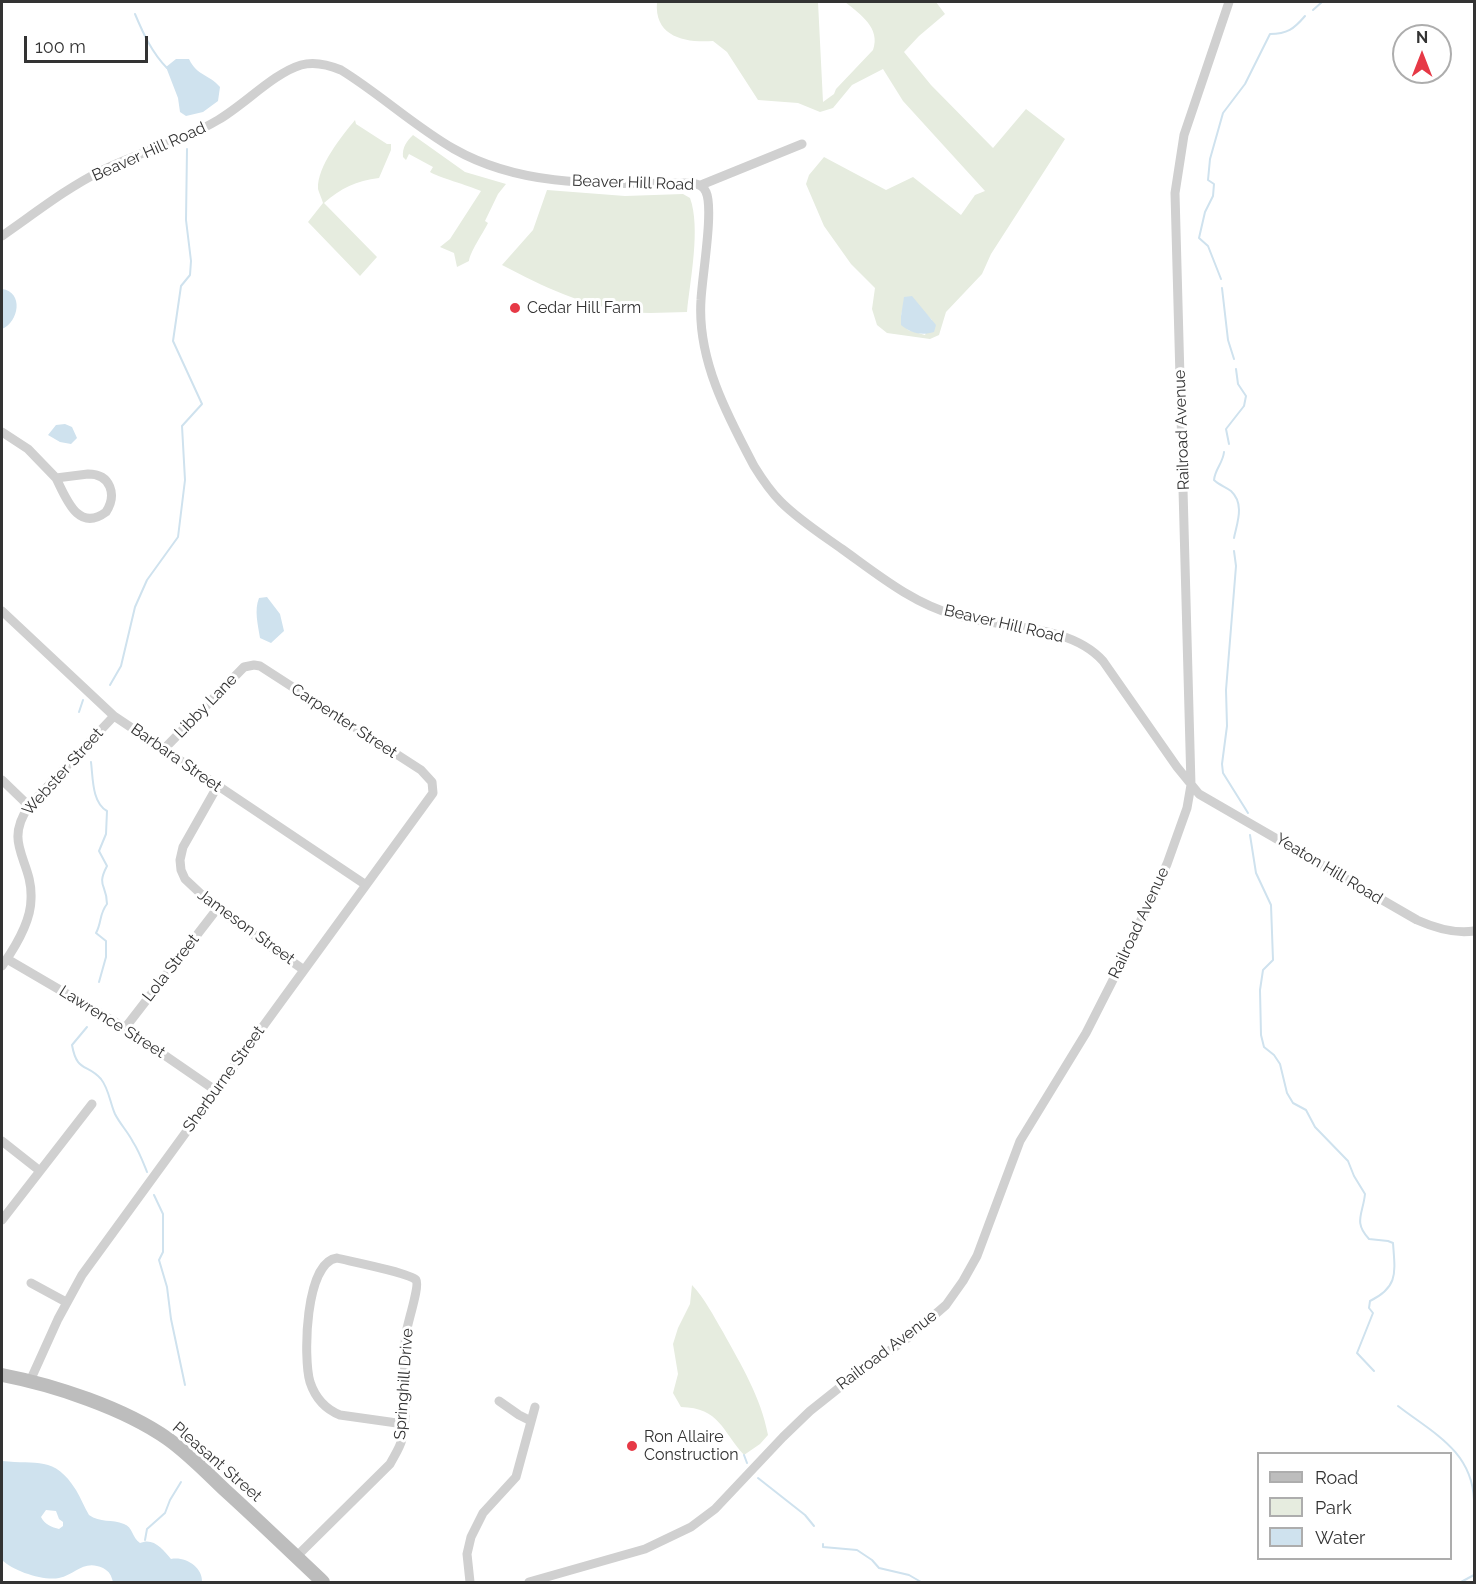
<!DOCTYPE html>
<html>
<head>
<meta charset="utf-8">
<style>
  body { margin:0 }
  #map { position:relative; width:1476px; height:1584px; overflow:hidden; background:#fff; font-family:Raleway,sans-serif }
  canvas { display:block }
  .frame { position:absolute; inset:0; border:3px solid #333; pointer-events:none }
  .legend { position:absolute; left:1257px; top:1452px; width:195px; height:108px; box-sizing:border-box; background:#fff; border:2px solid #adadad; margin:0; padding:8px 10px; list-style:none; font-size:18px; color:#333 }
  .legend li { display:flex; align-items:center; gap:12px; height:30px }
  .legend b { width:30px; border:2px solid #adadad }
  .north { position:absolute; left:1392px; top:24px; width:60px; height:60px; box-sizing:border-box; background:#fff; border:2px solid #adadad; border-radius:50%; rotate:0deg; font-size:16px; font-weight:700; line-height:24px; text-align:center; color:#333 }
  .north::after { content:''; display:block; margin:auto; width:21px; height:27px; background:#e63946; clip-path:polygon(50% 0,100% 100%,50% 72%,0 100%) }
  .scale { position:absolute; left:24px; top:36px; width:124px; height:27px; box-sizing:border-box; border:3px solid #333; border-top:0; padding-left:8px; font-size:18px; line-height:21px; white-space:nowrap; color:#333; -webkit-text-stroke:4px #fff; paint-order:stroke }
</style>
</head>
<body>
<div id="map">
<canvas width="1476" height="1584"></canvas>
<div class="frame"></div>
<ul class="legend">
<li><b style="height:8px;background:#bdbdbd"></b>Road</li>
<li><b style="height:16px;background:#e6ecdf"></b>Park</li>
<li><b style="height:16px;background:#cfe2ee"></b>Water</li>
</ul>
<div class="north">N</div>
<div class="scale">100 m</div>
</div>
<script>
const context = document.querySelector('canvas').getContext('2d');
context.lineJoin = 'round';
function paint(path, color) { context.fillStyle = color; context.fill(path, 'evenodd'); }
function strokePath(path, color, width, dash) { context.strokeStyle = color; context.lineWidth = width; context.lineCap = dash ? 'butt' : 'round'; context.setLineDash(dash || []); context.stroke(path); }
function write(font, color, halo, rows, align = 'center') {
  context.font = font + ' Raleway,sans-serif'; context.lineWidth = 6; context.setLineDash([]); context.textBaseline = 'middle'; context.strokeStyle = halo; context.fillStyle = color; for (const [text, x, y, turn = 0] of rows) {
    context.save(); context.translate(x, y); context.rotate((+turn || 0) * Math.PI / 180); context.textAlign = isNaN(turn) ? turn : align; if (halo) context.strokeText(text, 0, 0); context.fillText(text, 0, 0); context.restore();
  }
}
paint(new Path2D(`
  M657 2H818L823 102 834 94 836 89 873 50C881 28 860 14 845 2H936L945 14 919 36 904 52 931 85 993 148 1026 109 1065 139 991 254 982 274 946 312 939 335 930 339 887 333 877 325 872 309 875 288 851 264 824 226 806 184 809 175 824 157 886 190 913 177 961 215 975 195 985 191 903 101 883 69 852 85 833 108 820 112 798 103 758 100 727 52 713 41C685 43 654 37 657 2ZM904 303 925 313 932 320 925 335 908 330 901 316Z
  M355 120 356 124 387 144H391V150L379 178C356 181 341 188 324 203L377 257 360 276 308 222 323 203C322 199 319 193 318 189 317 166 342 136 355 120Z
  M413 135 465 172 506 184 498 194 485 221 488 223C483 233 470 252 469 261L457 267 454 253 440 247 450 239 481 191C470 186 435 176 430 172L433 167 409 154 406 160 403 157C402 147 407 141 413 135Z
  M547 190 625 196 683 194 690 198C701 228 690 280 687 312 669 312 650 314 632 312 583 306 544 287 502 265L533 230Z
  M692 1285C705 1299 713 1315 723 1332 741 1365 761 1397 768 1435L760 1444 744 1455C722 1431 720 1408 681 1407L673 1393 678 1374 673 1344 678 1328 690 1304Z`), '#e6ecdf');
paint(new Path2D(`
  M176 59H189C197 76 209 74 220 87L218 101 203 112 186 116 180 112 178 98 166 67Z
  M2 289C24 292 19 322 2 329Z
  M912 296 936 325 934 332C921 336 911 333 901 325V316L904 297Z
  M65 424 72 427 77 438 71 444 60 442 48 435 56 425Z
  M267 597 280 614 284 631 271 643 260 638C258 625 254 610 259 598Z
  M2 1461C37 1465 54 1455 76 1490 81 1498 84 1507 89 1515 100 1523 112 1519 124 1524 133 1527 132 1538 140 1543 153 1537 163 1549 171 1559 185 1556 203 1567 202 1582H113C111 1575 110 1572 103 1568 84 1559 76 1574 59 1578 43 1581 13 1571 2 1560ZM46 1510 56 1511 59 1519 63 1522V1526L59 1529C52 1527 45 1525 41 1517Z`), '#cfe2ee');
strokePath(new Path2D(`
  M1313 10 1322 2
  M135 14C143 33 152 53 167 68
  M1221 279 1208 246 1199 238 1205 212 1213 196 1214 184 1208 180 1210 159 1223 113 1245 84 1270 34C1287 34 1294 29 1305 16
  M1222 288 1228 340 1234 359
  M1229 444 1226 429 1244 406 1246 396 1238 384 1236 369
  M1224 452C1223 463 1215 469 1214 480 1219 485 1226 487 1231 491 1245 504 1237 523 1234 538
  M1234 551 1236 566 1226 690 1227 726 1222 764 1223 773 1248 813
  M110 685 121 666 135 607 147 580 178 537 185 480 182 426 202 404 173 341 181 286 190 275 191 261 186 220 187 149
  M79 712 83 700
  M91 762C93 778 92 803 107 811L106 834 99 851 107 866C96 887 107 884 107 904 99 914 102 922 96 933L106 941V957L99 982
  M1250 835 1256 873 1271 905 1273 960 1263 970 1260 990 1261 1035 1264 1047 1274 1055 1280 1064 1287 1093 1293 1103 1306 1110 1315 1127 1348 1161 1354 1176 1365 1194C1363 1214 1353 1222 1369 1239L1388 1241 1393 1243C1395 1272 1399 1287 1370 1301L1369 1308 1373 1313 1357 1353 1374 1371
  M87 1027 72 1045C77 1073 87 1063 101 1079 109 1089 110 1103 115 1114 120 1124 128 1132 133 1142 139 1151 143 1162 147 1172
  M154 1195 163 1214V1252L159 1260 167 1287 171 1319 185 1385
  M1398 1406C1433 1433 1472 1451 1474 1500
  M744 1455 747 1463
  M758 1478 805 1515 814 1526
  M145 1540 147 1529 165 1513 170 1500 181 1482
  M823 1544V1547L857 1550 872 1560 879 1568 909 1575 921 1582
  M1461 1582 1474 1575`), '#cfe2ee', 2);
strokePath(new Path2D(`
  M701 185 802 144
  M2 236C34 214 65 189 101 171 139 152 181 142 218 120 244 105 274 73 301 65 315 61 329 65 341 70 380 94 414 126 454 149 526 190 611 183 691 183 697 184 703 185 706 192 714 209 702 277 701 300 697 359 727 415 754 466 762 479 770 491 781 502 799 520 821 534 842 549 877 574 912 603 955 615 1002 629 1069 623 1103 661L1177 767 1199 794 1417 920C1435 928 1455 934 1474 931
  M2 432 28 449 56 478
  M88 474C111 474 117 495 106 512 78 533 66 498 56 478Z
  M2 611 114 716 366 885
  M2 780 29 806
  M217 787 183 847 180 860 181 870 185 879 217 909 304 970
  M7 959 125 1028 215 1090
  M2 966C14 949 31 921 31 899 33 860 2 845 29 806L114 716
  M125 1028 217 909
  M2 1141 40 1171
  M2 1220 92 1104
  M31 1283 66 1302
  M30 1381 58 1319 82 1275 433 793 432 782 421 770 260 666 254 665 244 667 164 749
  M499 1401 519 1415 531 1421
  M296 1557 390 1464C394 1456 400 1448 402 1439 410 1405 401 1368 406 1334 407 1324 420 1286 416 1280 410 1273 349 1261 337 1258 305 1262 303 1358 310 1382 315 1397 325 1409 340 1415L404 1424
  M470 1582 467 1554 471 1537 483 1513 516 1477 535 1407
  M529 1582 645 1549 691 1527 715 1509 783 1437 810 1411 854 1376 909 1337 946 1305 963 1281 977 1256 1020 1141 1086 1033 1116 974 1167 864 1187 808 1191 785 1175 193 1184 135 1229 2`), '#d0d0d0', 9);
strokePath(new Path2D(`
  M2 1375C54 1385 124 1408 168 1439 189 1454 207 1473 226 1491 259 1521 291 1552 323 1582`), '#bdbdbd', 14);
for (const [x, y, r, color] of [
  [515,308,6,"#e63946"],
  [632,1446,6,"#e63946"]
]) { const dot = new Path2D(); dot.arc(x, y, r, 0, 2 * Math.PI); context.fillStyle = color; context.fill(dot); strokePath(dot, '#fff', 2); }
write('16px', '#333', '#fff', [
  ["Beaver Hill Road",149,152,-24],
  ["Beaver Hill Road",633,183,2],
  ["Railroad Avenue",1182,430,-92],
  ["Beaver Hill Road",1004,624,13],
  ["Libby Lane",206,706,-46],
  ["Carpenter Street",344,721,33],
  ["Barbara Street",176,758,35],
  ["Webster Street",63,772,-48],
  ["Yeaton Hill Road",1329,869,31],
  ["Railroad Avenue",1139,923,-65],
  ["Jameson Street",246,927,36],
  ["Lola Street",171,968,-52],
  ["Lawrence Street",112,1022,32],
  ["Sherburne Street",224,1079,-54],
  ["Railroad Avenue",887,1350,-37],
  ["Springhill Drive",404,1384,-86],
  ["Pleasant Street",217,1462,41]
]);
write('16px', '#333', '#fff', [
  ["Cedar Hill Farm",527,308],
  ["Ron Allaire",644,1437],
  ["Construction",644,1455]
], 'left');
</script>
</body>
</html>
